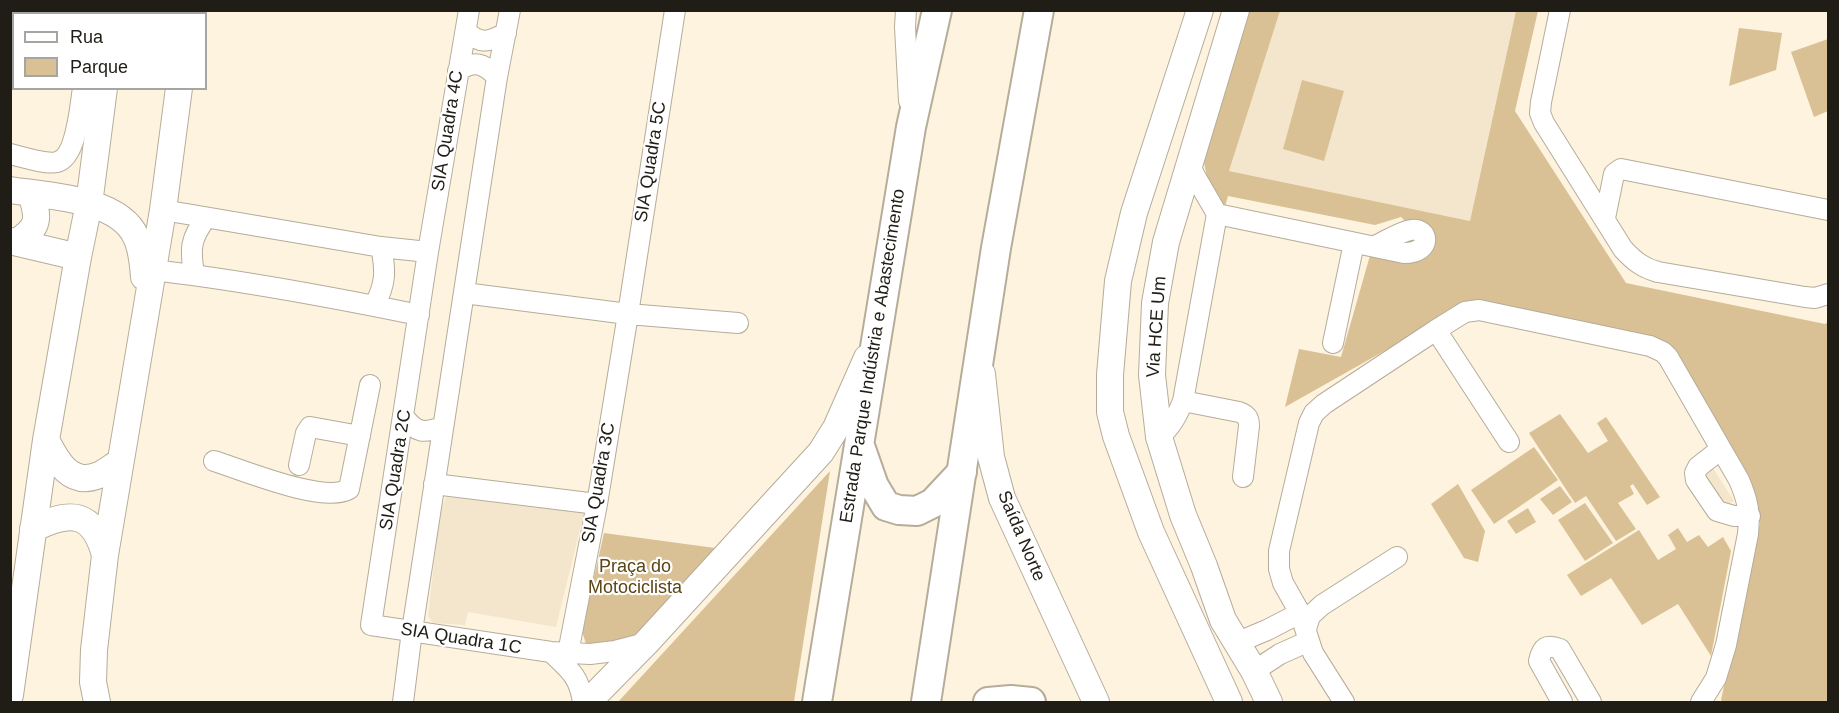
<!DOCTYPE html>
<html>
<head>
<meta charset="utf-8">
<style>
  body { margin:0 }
  #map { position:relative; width:1839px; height:713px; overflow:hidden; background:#fdf3df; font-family:Helvetica,sans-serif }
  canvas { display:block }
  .frame { position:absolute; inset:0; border:12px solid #201d16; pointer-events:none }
  .legend { position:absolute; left:12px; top:12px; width:195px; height:78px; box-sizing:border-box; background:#fff; border:2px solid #a6a5a2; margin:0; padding:8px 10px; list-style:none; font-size:18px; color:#201d16 }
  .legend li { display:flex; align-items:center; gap:12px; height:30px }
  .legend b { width:30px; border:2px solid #a6a5a2 }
</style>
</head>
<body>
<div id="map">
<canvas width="1839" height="713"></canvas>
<div class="frame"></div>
<ul class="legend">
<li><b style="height:8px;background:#fff"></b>Rua</li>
<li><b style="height:16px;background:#d9c195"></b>Parque</li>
</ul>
</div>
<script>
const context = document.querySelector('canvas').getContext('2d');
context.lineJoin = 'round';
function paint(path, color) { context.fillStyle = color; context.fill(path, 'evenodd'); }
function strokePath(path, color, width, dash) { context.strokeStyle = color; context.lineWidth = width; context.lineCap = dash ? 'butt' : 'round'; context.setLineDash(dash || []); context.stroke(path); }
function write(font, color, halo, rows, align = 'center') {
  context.font = font + ' Helvetica,sans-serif'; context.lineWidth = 4.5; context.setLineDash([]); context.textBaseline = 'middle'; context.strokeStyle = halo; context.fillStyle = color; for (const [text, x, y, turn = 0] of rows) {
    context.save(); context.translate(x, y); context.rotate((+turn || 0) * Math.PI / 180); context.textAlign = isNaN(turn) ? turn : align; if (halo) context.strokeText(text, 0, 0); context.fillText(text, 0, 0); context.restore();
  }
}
paint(new Path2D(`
  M1280 11H1516L1470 221 1229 171Z
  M1711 465 1734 501 1722 509 1699 475Z
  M446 497 584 513 556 627 468 612 465 625 433 623 428 616 440 511Z`), '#f4e6cc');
paint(new Path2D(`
  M1247 11H1280L1229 171 1470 221 1516 11H1538L1515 111 1626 283 1825 324 1828 322V702H1723L1721 700 1760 523 1664 355 1466 305 1285 407 1299 349 1341 357 1371 252 1421 256 1422 224 1405 221 1401 217 1375 225 1228 196 1225 207 1208 182 1202 153Z
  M1739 28 1782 33 1776 70 1729 86Z
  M1828 39V111L1814 117 1791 52Z
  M1302 80 1344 91 1324 161 1283 149Z
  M1560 414 1588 453 1608 441 1597 423 1606 417 1660 497 1647 505 1633 484 1630 486 1634 494 1618 503 1636 529 1616 541 1586 496 1575 503 1529 433Z
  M1534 447 1558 480 1494 524 1471 490Z
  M830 471 794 702H618Z
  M1458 484 1485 531 1478 562 1464 558 1431 504Z
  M1560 486 1572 502 1553 515 1540 499Z
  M1585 503 1613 543 1585 561 1558 520Z
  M1528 508 1536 522 1516 534 1507 521Z
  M1678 528 1687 542 1699 535 1708 547 1723 537 1731 551 1711 656 1678 604 1642 625 1611 578 1581 596 1567 575 1639 530 1658 560 1676 549 1668 535Z
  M604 533 715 548 642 630 612 648 586 644 582 631Z`), '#d9c195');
const minor = new Path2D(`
  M469 10 428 252 371 625 551 652 590 654 615 651 646 643
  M906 10 905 27 909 101
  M1560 10 1541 102 1540 113 1544 123 1623 249C1634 261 1643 268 1658 272L1805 297 1815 298 1828 294
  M94 14 95 10
  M466 31C480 45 489 42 506 33
  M458 71C474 60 484 63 497 77
  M10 154C22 157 47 165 57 162 77 157 80 105 83 88
  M163 210 381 247 428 252
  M1217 214 1404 253C1433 253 1429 227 1411 230 1399 232 1386 241 1375 246
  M1605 218 1614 174 1621 169 1828 210
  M152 270C242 280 331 297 419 315
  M194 274C190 249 190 239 206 218
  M464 293 628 314 738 323
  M374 306C386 284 386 271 381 247
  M1436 330 1509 442
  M1333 343 1354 243
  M1183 401 1239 412C1247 415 1249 418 1249 426L1243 477
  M404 417C417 434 424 433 443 427
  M1159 437C1171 427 1177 416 1183 401L1217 214 1195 176 1189 164
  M1721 449 1698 467 1695 473 1696 480 1717 511 1734 516H1750
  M214 461C243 470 324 504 349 489L370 385
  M299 465 306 433 310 427 360 436
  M434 484 597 504
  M1306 629 1310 616 1322 605 1397 557
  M1236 643 1267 630 1300 613
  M551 652C570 670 579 676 583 702
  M568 653 597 504 628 314 675 10
  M1254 671 1280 654 1309 641
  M403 702 412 631 497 77 510 10
  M1344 702 1313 653 1300 613 1283 583 1279 569V551L1309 423 1314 413 1324 404 1436 330 1465 312 1479 310 1650 346 1663 352 1668 357 1739 480C1748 501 1750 512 1748 534L1726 645 1716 678 1701 702
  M1562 702 1539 661C1542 647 1546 644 1560 649L1591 702`);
const major = new Path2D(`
  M176 10 179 14
  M1200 10 1134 213 1118 281 1110 375V412L1116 436 1151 532 1229 702
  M1236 10 1166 242 1155 303 1152 375 1159 437 1183 515 1204 566 1223 620 1254 671 1269 702
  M118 14 121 10
  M10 190C47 196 119 198 136 237 142 249 143 264 144 277
  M10 241 78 257
  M17 242C40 226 39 219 31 193
  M982 374 991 457 1002 498 1096 702
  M46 440C57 461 70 487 99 475 106 472 113 466 120 462
  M33 529C70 510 93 511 105 555
  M10 695 46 440 78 257 89 204 104 88
  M97 702 93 682 94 650 105 555 163 210 179 88
  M588 702 646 643 821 452 836 428 867 358`);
const highway = new Path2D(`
  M860 446 874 486 886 506 899 510 917 511 933 503 962 472
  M817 702 911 127 937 10
  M926 702 996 248 1039 10
  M988 702 1011 700 1031 702`);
strokePath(minor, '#b6ac9a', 22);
strokePath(major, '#b6ac9a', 28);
strokePath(highway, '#b6ac9a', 32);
strokePath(minor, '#fff', 20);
strokePath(major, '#fff', 26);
strokePath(highway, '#fff', 28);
write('18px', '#201d16', '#fff', [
  ["SIA Quadra 4C",448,131,-81],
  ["SIA Quadra 5C",651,162,-81],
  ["Via HCE Um",1157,327,-86],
  ["Estrada Parque Indústria e Abastecimento",873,356,-81],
  ["SIA Quadra 2C",396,470,-81],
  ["SIA Quadra 3C",599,483,-80],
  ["Saída Norte",1021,536,67],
  ["SIA Quadra 1C",461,639,9]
]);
write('18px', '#5b4515', '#fff', [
  ["Praça do",635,567],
  ["Motociclista",635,588]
]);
</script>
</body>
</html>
